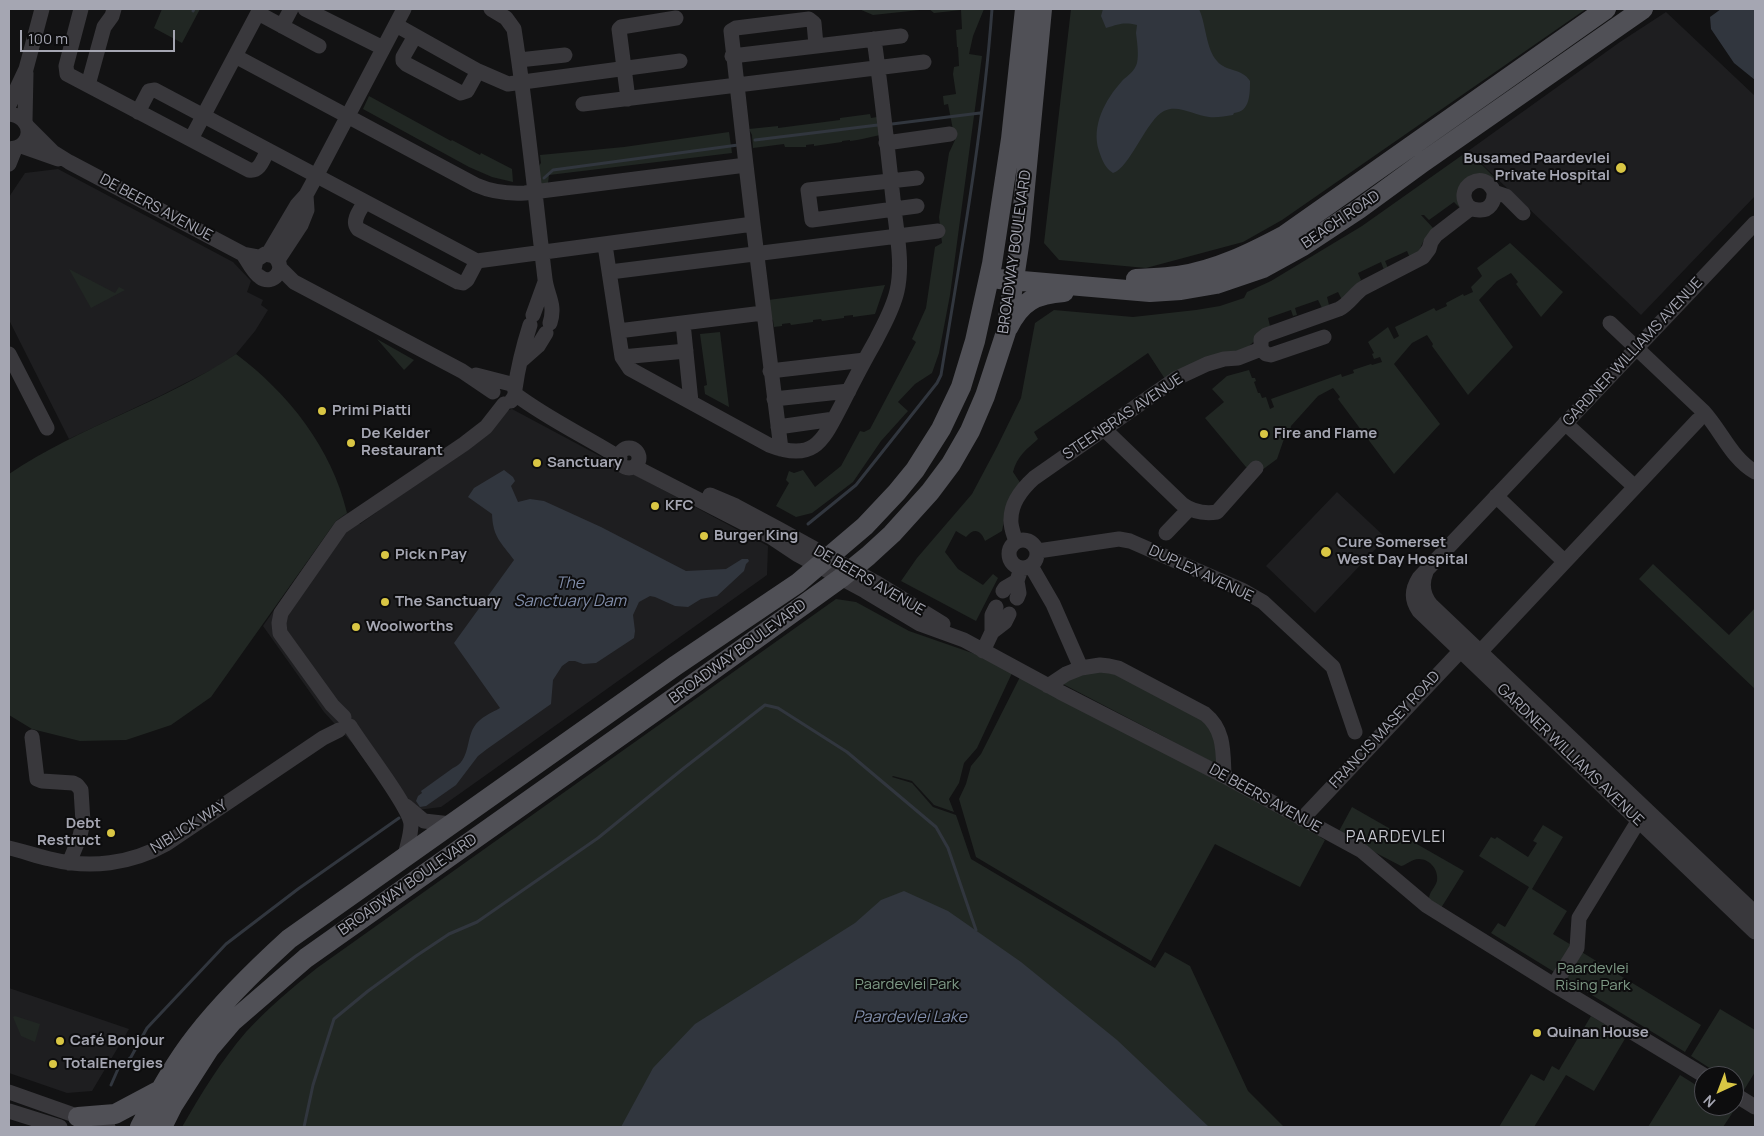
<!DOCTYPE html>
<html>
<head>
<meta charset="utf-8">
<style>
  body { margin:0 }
  #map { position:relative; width:1764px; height:1136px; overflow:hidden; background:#121213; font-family:Manrope,sans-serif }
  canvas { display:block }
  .frame { position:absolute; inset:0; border:10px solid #a5a6b2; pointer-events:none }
  .north { position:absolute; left:1694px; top:1066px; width:50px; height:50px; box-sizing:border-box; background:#0d0d0e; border:1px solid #4a4a50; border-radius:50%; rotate:223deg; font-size:14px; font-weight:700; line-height:20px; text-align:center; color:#a5a6b2 }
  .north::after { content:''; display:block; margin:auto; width:18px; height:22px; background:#d9c644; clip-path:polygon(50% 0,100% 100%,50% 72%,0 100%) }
  .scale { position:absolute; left:20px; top:30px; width:155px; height:22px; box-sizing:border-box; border:2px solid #a5a6b2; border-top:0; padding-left:6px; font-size:15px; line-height:18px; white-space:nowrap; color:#a5a6b2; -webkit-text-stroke:4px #0d0d0e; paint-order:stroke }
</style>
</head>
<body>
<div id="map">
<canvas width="1764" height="1136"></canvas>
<div class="frame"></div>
<div class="north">N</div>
<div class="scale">100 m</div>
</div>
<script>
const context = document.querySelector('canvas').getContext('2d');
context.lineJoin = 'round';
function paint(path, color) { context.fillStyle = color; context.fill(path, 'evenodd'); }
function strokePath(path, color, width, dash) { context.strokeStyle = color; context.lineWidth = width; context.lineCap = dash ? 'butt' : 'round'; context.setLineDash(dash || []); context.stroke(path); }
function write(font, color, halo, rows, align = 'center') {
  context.font = font + ' Manrope,sans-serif'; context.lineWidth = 4; context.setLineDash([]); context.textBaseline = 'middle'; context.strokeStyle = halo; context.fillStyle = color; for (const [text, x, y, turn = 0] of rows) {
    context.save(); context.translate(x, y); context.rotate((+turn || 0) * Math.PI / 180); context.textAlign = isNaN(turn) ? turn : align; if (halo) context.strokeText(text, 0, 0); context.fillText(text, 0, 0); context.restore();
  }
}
paint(new Path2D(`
  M1666 12 1755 96V196L1641 315 1468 151 1620 42Z
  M58 169 233 262 251 281 247 292 263 300 261 305 268 310 255 331 236 354 217 367 160 396 69 439 9 320V197L25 173Z
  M512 409 768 546 767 575 441 807 402 812 353 744 324 712 263 626 336 521 347 513 360 524 427 476 506 411Z
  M1337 492 1386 538 1315 613 1266 566Z
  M9 988 129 1029 92 1091 67 1093 9 1073Z`), '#1e1e20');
paint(new Path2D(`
  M162 9H200L182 43 154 28Z
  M859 9H984L973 36 969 54 982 56 978 86 950 295 939 353 932 373 915 384 898 402 908 411 881 441 853 482 812 513 796 517 776 506 789 483 786 480 789 471 794 473 803 470 815 487 841 466 860 431 864 432 870 429 916 342 912 339 926 308 935 247 942 243 939 217 949 153 955 140 948 104 944 105 943 96 956 94 953 74 954 67 959 66 958 47H957L956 30 962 29 961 10 934 13 929 9 873 15Z
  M1071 9H1586L1282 220 1243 242 1146 268 1059 260 1044 243Z
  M369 96 451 141 452 140 480 155 481 153 512 169 513 182 492 177 469 167 363 109Z
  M870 114 871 118 877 117 880 135C869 137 860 140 850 141V140L842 141V142L814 146V144L806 145V147H785L784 144 753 148 752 135 749 129 778 126V128L840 120V118Z
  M729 132 732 153 549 175 548 183 541 184 538 167 541 163 540 155 624 147Z
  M1468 151 1498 181 1482 174 1460 204V208L1454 202 1429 220 1424 215H1421L1434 229 1423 242 1418 253 1410 258 1407 251 1385 261 1388 268 1384 270 1381 262 1358 273 1361 280 1349 291 1342 300 1338 292 1327 297 1329 305 1322 308 1318 300 1295 308 1297 315 1293 316 1291 310 1268 318 1270 326 1246 349 1165 379 1148 353 1034 432 1038 439C1027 449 1017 456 1013 472L1021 484 1006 511 1002 531 985 541C981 530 974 527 966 537L956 531 945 552 958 569 983 585 993 574 998 578 976 621 901 581 917 558 972 494 997 447 1021 398 1035 323 1054 310 1133 317 1196 310 1220 306 1244 298 1247 292 1271 281 1362 226Z
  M1510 243 1563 292 1541 317 1516 284 1518 282 1511 273 1497 281 1479 300 1513 347 1468 395 1432 346 1433 344 1427 335 1412 343 1394 364 1440 424 1394 474 1338 399 1340 397 1333 388 1318 396 1291 426 1290 432 1285 436 1277 459 1262 470 1246 467 1205 418 1224 402 1212 389 1227 376 1249 370 1252 378H1255L1256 381 1254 382 1258 393H1260L1262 398 1266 397 1270 409 1274 407 1271 399 1341 374 1342 377 1354 373 1353 370 1371 364 1372 365 1382 362 1380 357 1374 359 1372 354 1374 353 1368 342 1388 327 1394 339 1399 336 1395 327 1434 308 1436 311 1447 306 1446 303 1463 294 1464 296 1473 292 1471 287 1482 276 1477 268Z
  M69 269 115 293 119 287 125 290 91 308Z
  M885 285 875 314 853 317V315L844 316V318L822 321 821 319 813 320V322L791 325 790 323 782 324V326L774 327 773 320 771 319 768 300Z
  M720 332 729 407 705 394 704 386 707 385 700 334Z
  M377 339 414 360 404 370Z
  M236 354C288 393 332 448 347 513L336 521 211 697 171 725 126 740 80 741 32 729 9 715V474C80 426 165 402 236 354Z
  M1653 564 1729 635 1755 608V689L1639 579Z
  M836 599 856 602 909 631 978 655 1012 673 977 748 964 763 959 783 949 799 954 812 934 805 912 781 893 776 892 777 912 783 933 807 956 815 971 859 1155 968 1165 952 1190 966 1248 1091 1284 1127H182C201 1094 221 1061 246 1032 268 1008 292 988 317 968Z
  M1103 668 1202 717 1213 730 1218 765 1063 684 1064 681Z
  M1020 677 1321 835 1320 837 1325 840 1300 887 1215 844 1151 961 976 857 959 799 966 784 971 766 981 754Z
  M1352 807 1464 871 1441 908 1429 899C1429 892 1435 888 1437 881 1439 870 1430 859 1419 859 1411 859 1407 865 1401 866L1336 832 1338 833Z
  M1543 825 1563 837 1532 889 1567 911 1553 934 1573 946 1556 973 1491 933 1498 923 1505 927 1529 887 1479 856 1491 837 1495 839 1497 837 1528 857 1537 843 1533 841Z
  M1580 951 1701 1025 1685 1052 1564 978Z
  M1720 1009 1755 1030V1072L1744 1090 1734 1083V1076H1722L1691 1056Z
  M15 1016 40 1024 35 1042 21 1036 13 1017Z
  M1591 1016 1626 1037 1594 1091 1566 1075 1534 1127H1499L1531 1074 1544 1081 1552 1066 1559 1070Z
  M1680 1075 1704 1090V1106H1730L1735 1109 1723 1127H1648Z`), '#212723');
paint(new Path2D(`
  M1103 9H1199C1206 24 1206 49 1217 61 1226 72 1242 68 1250 81 1250 94 1250 112 1234 113L1233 115C1225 116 1217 118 1209 117 1195 116 1179 104 1164 111 1147 119 1129 169 1113 173 1105 168 1102 160 1099 151 1091 126 1105 100 1122 81 1127 76 1135 71 1137 63 1139 54 1137 42 1136 33L1137 25C1123 22 1120 24 1106 28L1101 16Z
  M1721 9H1755V80L1734 63 1711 29 1710 17Z
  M504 470 513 477 515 481 511 486 518 502 530 499 544 501 601 527 686 571 726 569 742 559H748L749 561 746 564 744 571 717 596 701 599 688 607 675 606 655 597 650 596 639 602 633 615 635 631 634 638 596 663 583 664 575 661H569L562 666 553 680 551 704 487 749 478 756 456 785 426 806 420 807 416 801 418 796 422 793 421 791 453 768C470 761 466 739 474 727 479 718 491 713 500 708L454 643 514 560C501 542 493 538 492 514L468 497 474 488Z
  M904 891 948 911 1021 962 1117 1040 1209 1127H621L653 1068 695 1024 855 923 881 900Z`), '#31363e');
strokePath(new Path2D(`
  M193 11 194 9
  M892 124 980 113
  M755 140 878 125
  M544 178 553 170 738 145
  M808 524 856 485 937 383 941 375C961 254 983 132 992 9
  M111 1085 118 1069 131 1057 147 1028 226 944 298 889 399 818
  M304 1127 313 1085 334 1019 368 991 416 956 449 934 477 922 598 838 684 768 765 705 778 708 847 752 936 827 948 848 976 930`), '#31363e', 3);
strokePath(new Path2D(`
  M81 9 66 66 67 74 249 170C260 172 263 159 268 150
  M305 9 383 48
  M491 9 506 18 514 29C527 112 535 196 545 279 547 296 556 304 550 323
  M258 13 319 46
  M396 25 478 71 508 84 680 61
  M282 26 291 9
  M415 36 403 57V61L406 64 461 93 467 91 478 71
  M235 56 476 185C492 192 507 194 525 193L746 165 753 224
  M732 56 901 36
  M519 60 565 55
  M88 85 104 27 112 16 114 9
  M628 99 619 29 621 27 676 18
  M583 104 924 62
  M9 105 26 69 42 9
  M138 112 149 91 155 90 477 261 753 224 781 449
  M9 114C34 116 35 148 9 149
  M25 121 26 73
  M27 126 53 152 69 162 243 254 259 257
  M191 139 260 9
  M886 143 950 134
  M21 146 58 159
  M9 164 15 149
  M746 165 731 31 736 28 809 19 814 23 816 45
  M1494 192C1495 202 1489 211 1479 210 1475 210 1471 209 1468 206 1453 188 1484 167 1494 192L1506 196 1523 213
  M365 202C360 210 351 221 358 229L458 282 463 283 467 280 477 261
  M917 206 812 220 808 190 917 178
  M1755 223 1419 578C1412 589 1411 600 1419 611L1755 932
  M605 245 622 357 630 369 769 445C815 463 823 440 842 404 853 382 864 361 876 340 884 324 893 309 897 291 903 265 897 235 894 208 888 152 882 95 874 39
  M243 254C247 260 254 274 260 277 273 287 288 268 274 256L265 254 256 260 254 269
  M268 254 297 205 306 195 312 184 404 9
  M278 260 301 225 307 210 306 195
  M280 268 294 282 462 371 493 392
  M610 272 938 231
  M533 315 545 282
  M683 323 691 402
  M1610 323 1704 412C1722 432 1732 459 1755 472
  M618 331 763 313
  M1261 349V339L1266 335 1339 309C1349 304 1354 294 1363 288L1423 257 1429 249 1431 242 1436 235 1471 208
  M1261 349 1266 354 1271 355 1324 337
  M9 354 47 428
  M622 357 686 351
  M521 361 538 346 546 333
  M770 371 865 360
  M476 375 511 384C517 389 516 396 511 401
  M515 389C518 367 523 347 530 325
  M515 394C548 419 585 436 620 458
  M774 399 849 391
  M1565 423 1635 487
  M778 427 834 419
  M1104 429 1182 504C1193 512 1204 514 1217 512L1256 468
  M619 458a10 10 0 1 1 20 0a10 10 0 1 1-20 0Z
  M635 467 771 537 798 555 865 591 920 624 964 640 1060 692 1224 776 1362 851 1427 906 1554 985 1705 1076
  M710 495 736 506 779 529 875 582 943 624
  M1496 496 1564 561
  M1166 533 1189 509
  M1009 554a14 14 0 1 1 28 0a14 14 0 1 1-28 0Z
  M1016 542C1014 535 1010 526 1011 519 1011 503 1023 488 1034 478L1177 378 1207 364 1224 359 1238 358 1261 349
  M1038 551 1119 539 1130 541 1242 590 1263 602 1333 667 1355 732
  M1031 566 1053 604 1081 668
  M1426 572C1421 584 1423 595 1431 605L1755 913
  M1003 591 1005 588 1017 581
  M1017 598 1019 593 1017 581 1021 568
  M992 632V615L996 607
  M983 651 992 632 1005 622 1009 614
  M1480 652 1698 420
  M1048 686 1066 674 1081 668 1100 665 1109 666 1118 668 1205 714C1225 730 1223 753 1224 776
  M344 717 332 705 280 633 279 623 281 613 341 527 464 444 486 427 504 404
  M350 726C362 746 411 808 411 825 411 835 407 846 405 856
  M32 737 37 779 42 781 73 783 77 785 81 790 83 822 80 836 69 863
  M406 806 424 821 451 824
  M1302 819 1466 645
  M9 848C23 851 36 856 50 859 90 869 131 864 166 844L323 738 339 730
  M1554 985 1577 948 1579 918 1639 820 1646 813
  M9 1092 108 1127
  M1734 1094 1755 1107
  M9 1111 60 1127`), '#39383c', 15);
strokePath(new Path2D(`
  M999 279 1150 292 1181 290 1216 284 1263 268 1303 246 1359 209 1422 163 1643 9
  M1136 279C1150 278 1164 278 1178 276 1217 270 1251 253 1285 235L1606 9
  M1008 328C1021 301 1036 294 1064 292
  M78 1117 115 1114 162 1089
  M140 1127C157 1096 174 1064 196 1036 224 1000 255 970 289 939L675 666 798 583 865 526 897 492 915 470 941 429 961 387 975 341 992 264 1011 139 1025 9
  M162 1127 173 1105 209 1049 232 1022 306 958 678 695 841 578 868 556 892 534 930 492 951 464 970 431 985 396 1006 332 1020 239 1042 9`), '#505056', 20);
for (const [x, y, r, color] of [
  [1621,168,6,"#d9c644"],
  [322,411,5,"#d9c644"],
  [1264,434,5,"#d9c644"],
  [351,443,5,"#d9c644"],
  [537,463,5,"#d9c644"],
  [655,506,5,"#d9c644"],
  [704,536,5,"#d9c644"],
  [1326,552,6,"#d9c644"],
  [385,555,5,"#d9c644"],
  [385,602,5,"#d9c644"],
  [356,627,5,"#d9c644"],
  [111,833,5,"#d9c644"],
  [1537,1033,5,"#d9c644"],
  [60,1041,5,"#d9c644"],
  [53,1064,5,"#d9c644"]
]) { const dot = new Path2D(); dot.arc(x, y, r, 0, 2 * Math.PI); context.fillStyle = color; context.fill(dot); strokePath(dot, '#0d0d0e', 2); }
write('bold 15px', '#a5a6b2', '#0d0d0e', [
  ["Busamed Paardevlei",1610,159,"right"],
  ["Private Hospital",1610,176,"right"],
  ["Primi Piatti",332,411],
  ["De Kelder",361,434],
  ["Restaurant",361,451],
  ["Fire and Flame",1274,434],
  ["Sanctuary",547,463],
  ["KFC",665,506],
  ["Burger King",714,536],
  ["Cure Somerset",1337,543],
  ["West Day Hospital",1337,560],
  ["Pick n Pay",395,555],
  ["The Sanctuary",395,602],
  ["Woolworths",366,627],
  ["Debt",101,824,"right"],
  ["Restruct",101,841,"right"],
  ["Quinan House",1547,1033],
  ["Café Bonjour",70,1041],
  ["TotalEnergies",63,1064]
], 'left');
write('15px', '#a5a6b2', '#0d0d0e', [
  ["DE BEERS AVENUE",156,208,28],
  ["BEACH ROAD",1341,220,-34],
  ["BROADWAY BOULEVARD",1015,252,-82],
  ["GARDNER WILLIAMS AVENUE",1633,352,-47],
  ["STEENBRAS AVENUE",1123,417,-34],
  ["DUPLEX AVENUE",1201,574,25],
  ["DE BEERS AVENUE",869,581,30],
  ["BROADWAY BOULEVARD",738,652,-36],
  ["FRANCIS MASEY ROAD",1385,730,-47],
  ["GARDNER WILLIAMS AVENUE",1570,755,44],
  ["DE BEERS AVENUE",1265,799,29],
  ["NIBLICK WAY",189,827,-32],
  ["BROADWAY BOULEVARD",408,885,-35]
]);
write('15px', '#7e9a86', '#0d0d0e', [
  ["Paardevlei",1593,969],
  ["Rising Park",1593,986],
  ["Paardevlei Park",907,985]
]);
write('italic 16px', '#808da9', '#0d0d0e', [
  ["The",570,584],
  ["Sanctuary Dam",570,602],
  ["Paardevlei Lake",910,1018]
]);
context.letterSpacing = '1px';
write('16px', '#c5c6ce', '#0d0d0e', [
  ["PAARDEVLEI",1396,838]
]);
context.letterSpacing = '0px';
</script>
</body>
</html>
